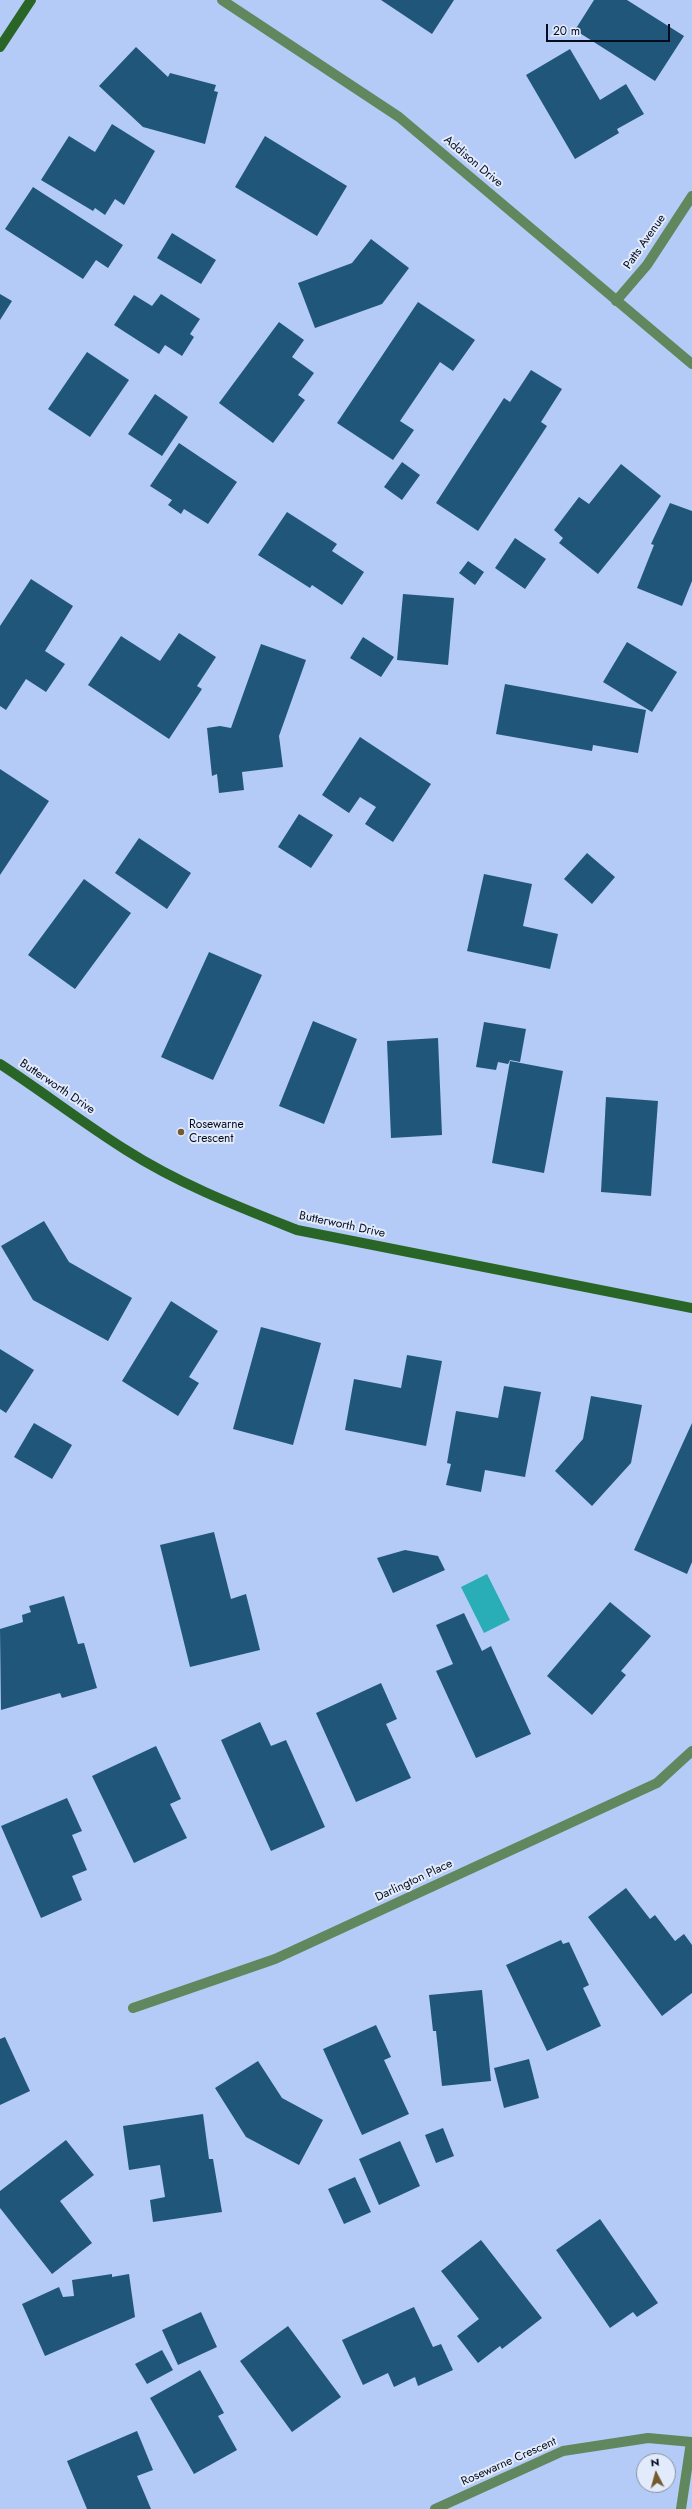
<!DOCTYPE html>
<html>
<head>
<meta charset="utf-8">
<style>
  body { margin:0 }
  #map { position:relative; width:692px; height:2509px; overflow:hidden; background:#b3cbf6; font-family:Jost,sans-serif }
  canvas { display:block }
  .north { position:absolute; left:636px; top:2453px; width:40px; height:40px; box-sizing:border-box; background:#e2ebfc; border:1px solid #8991a3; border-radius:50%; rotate:354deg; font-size:11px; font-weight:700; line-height:16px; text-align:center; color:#040b1d }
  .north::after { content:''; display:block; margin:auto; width:14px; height:18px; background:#735b2c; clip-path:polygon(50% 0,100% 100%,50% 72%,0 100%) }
  .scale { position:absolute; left:546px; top:24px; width:124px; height:18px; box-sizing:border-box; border:2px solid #040b1d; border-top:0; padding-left:5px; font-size:12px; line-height:14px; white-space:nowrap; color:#040b1d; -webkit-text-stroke:3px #e2ebfc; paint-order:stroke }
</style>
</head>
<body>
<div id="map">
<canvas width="692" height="2509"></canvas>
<div class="north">N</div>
<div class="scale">20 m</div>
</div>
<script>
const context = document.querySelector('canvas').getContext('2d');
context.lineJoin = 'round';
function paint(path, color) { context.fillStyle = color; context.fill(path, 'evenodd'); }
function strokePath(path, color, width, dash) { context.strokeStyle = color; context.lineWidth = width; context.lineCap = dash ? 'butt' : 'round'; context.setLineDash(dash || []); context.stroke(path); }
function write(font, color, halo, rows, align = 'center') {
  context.font = font + ' Jost,sans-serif'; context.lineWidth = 4; context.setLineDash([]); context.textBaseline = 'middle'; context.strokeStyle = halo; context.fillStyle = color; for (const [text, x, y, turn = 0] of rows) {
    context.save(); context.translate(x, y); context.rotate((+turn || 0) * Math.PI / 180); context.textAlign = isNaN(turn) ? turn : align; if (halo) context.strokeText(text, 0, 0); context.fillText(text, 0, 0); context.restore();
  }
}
paint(new Path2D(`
  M487 1574 510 1620 484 1633 461 1587Z`), '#29adb7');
paint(new Path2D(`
  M381 0H454L432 34Z
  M594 0H627L684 36 655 81 575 30Z
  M136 47 168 77 170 73 216 85 214 91 218 92 205 144 143 127 99 86Z
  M570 49 600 100 626 84 644 114 617 129 619 133 575 159 526 75Z
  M112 124 155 151 124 205 115 199 105 215 95 208 93 211 41 180 69 136 95 152Z
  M265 136 347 186 317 236 235 187Z
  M33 187 123 245 108 268 96 260 83 279 5 229Z
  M172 233 216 260 201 284 157 258Z
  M371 239 409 268 382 304 315 328 298 283 352 263Z
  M0 294 12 301 0 320Z
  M161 294 200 319 190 334 194 337 182 356 165 345 159 354 114 325 134 295 152 306Z
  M418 302 475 340 453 371 440 362 400 421 414 430 393 460 337 423Z
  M279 322 304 340 292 357 314 373 298 395 305 400 273 443 219 403Z
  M87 352 129 380 90 437 48 409Z
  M531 370 562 389 541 422 547 426 478 531 436 503 504 398 510 402Z
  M155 394 188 417 162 456 128 434Z
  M179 443 237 482 208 524 184 509 181 514 168 505 172 500 150 486Z
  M402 462 420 475 402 500 384 487Z
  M621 464 661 496 598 574 559 543 563 538 554 530 579 497 589 504Z
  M670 503 692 511V581L682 606 637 588 654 545 651 544Z
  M287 512 337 544 332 551 364 572 342 605 312 585 310 588 258 555Z
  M515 538 546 559 525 589 495 568Z
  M468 561 484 572 475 585 459 573Z
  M31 579 73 606 45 651 65 664 46 692 26 679 6 710 0 706V626Z
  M403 594 454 598 448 665 397 660Z
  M179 633 216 657 197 686 202 689 169 739 88 685 121 636 160 661Z
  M363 637 394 657 381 677 350 658Z
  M627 642 677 672 652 712 603 682Z
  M261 644 306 660 279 736 283 767 242 772 244 790 219 793 217 774 212 776 207 728 220 726 231 728Z
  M505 684 646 710 638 753 593 745 592 751 496 734Z
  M360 737 431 784 393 842 365 824 376 807 360 797 349 813 322 795Z
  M0 769 49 801 0 875Z
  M299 814 333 835 311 868 278 847Z
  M139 838 191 873 167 909 115 873Z
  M587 853 615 877 592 904 564 879Z
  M484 874 532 884 523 926 558 934 550 969 467 951Z
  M84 879 131 913 75 989 28 955Z
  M209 952 262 975 213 1080 161 1057Z
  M313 1021 357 1039 324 1124 279 1106Z
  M484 1022 526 1029 520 1062 510 1060 508 1064 498 1062 496 1070 476 1067Z
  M438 1038 442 1135 391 1138 387 1041Z
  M510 1061 563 1071 544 1173 492 1163Z
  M606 1097 658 1101 651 1196 601 1192Z
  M44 1221 69 1262 132 1298 108 1341 33 1300 1 1246Z
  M171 1301 218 1331 189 1377 199 1383 178 1416 122 1381Z
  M261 1327 321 1343 293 1445 233 1429Z
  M0 1349 34 1370 6 1413 0 1409Z
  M407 1355 442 1361 426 1446 345 1430 354 1379 401 1388Z
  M504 1386 541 1392 525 1477 485 1470 481 1492 446 1485 451 1464 447 1463 456 1411 498 1418Z
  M591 1396 642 1405 631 1463 592 1506 555 1471 583 1439Z
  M34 1423 72 1445 52 1479 14 1457Z
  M692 1423V1562L687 1574 634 1550Z
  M214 1532 231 1599 246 1594 260 1650 190 1667 160 1545Z
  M405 1550 438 1556 445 1570 393 1593 377 1558Z
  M64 1596 78 1644 84 1643 97 1688 62 1698 60 1693 1 1710 0 1629 23 1622 22 1615 31 1612 29 1606Z
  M610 1602 651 1636 621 1671 626 1675 592 1715 547 1676Z
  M464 1613 482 1651 491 1646 531 1734 476 1758 436 1671 453 1664 436 1625Z
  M381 1683 397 1719 386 1724 411 1778 356 1802 316 1713Z
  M260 1722 271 1746 286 1740 325 1827 271 1851 221 1740Z
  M156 1746 181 1799 170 1804 187 1838 134 1863 92 1776Z
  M67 1798 82 1831 72 1835 87 1870 72 1876 82 1900 41 1918 1 1826Z
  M626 1888 650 1919 655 1915 675 1941 684 1934 692 1945V1993L662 2016 588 1917Z
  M561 1940 563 1944 569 1942 589 1985 583 1988 601 2026 547 2051 506 1965Z
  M482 1990 491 2081 442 2086 436 2031H433L429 1995Z
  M376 2025 391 2057 384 2060 409 2114 362 2135 323 2049Z
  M5 2037 30 2091 0 2105V2039Z
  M529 2059 539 2098 504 2108 494 2068Z
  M258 2061 282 2098 323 2120 299 2165 246 2137 215 2088Z
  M203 2114 209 2159H213L222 2212 153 2222 150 2200 165 2197 160 2165 129 2170 123 2126Z
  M443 2128 454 2156 436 2163 425 2135Z
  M66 2140 94 2175 60 2201 92 2243 52 2274 0 2208V2191Z
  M400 2141 420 2186 379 2205 359 2159Z
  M355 2177 371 2212 344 2224 328 2189Z
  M600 2219 658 2303 637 2317 633 2312 610 2328 556 2250Z
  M481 2240 542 2318 502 2349 500 2346 478 2363 457 2336 479 2319 441 2271Z
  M112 2274V2277L129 2274 135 2317 45 2356 22 2304 59 2287 63 2297 74 2296 72 2280Z
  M414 2307 433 2347 441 2344 453 2370 418 2386 415 2377 394 2387 388 2373 363 2385 342 2340Z
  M201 2312 217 2347 178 2365 162 2330Z
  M288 2326 341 2397 292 2432 240 2361Z
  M162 2350 173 2370 147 2384 135 2364Z
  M200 2370 224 2413 218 2416 237 2450 194 2474 150 2398Z
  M137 2431 153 2470 137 2476 151 2509H87L67 2461Z`), '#21567b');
strokePath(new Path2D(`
  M222 0 399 117 692 364
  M616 301 647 265 692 196
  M133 2008 275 1959 657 1783 692 1751
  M435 2509 563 2451 648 2438 692 2442
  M681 2509 691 2442`), '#60875d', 10);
strokePath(new Path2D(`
  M0 47 31 0
  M0 1064C43 1092 83 1123 126 1150 179 1184 239 1207 297 1230L692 1308`), '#296526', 10);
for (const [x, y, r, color] of [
  [181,1132,4,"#735b2c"]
]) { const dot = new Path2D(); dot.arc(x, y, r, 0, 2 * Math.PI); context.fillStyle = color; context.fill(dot); strokePath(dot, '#e2ebfc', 1.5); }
write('12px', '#040b1d', '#e2ebfc', [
  ["Addison Drive",473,162,40],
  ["Patts Avenue",645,242,-55],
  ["Butterworth Drive",57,1087,34],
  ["Butterworth Drive",342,1225,12],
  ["Darlington Place",414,1881,-25],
  ["Rosewarne Crescent",509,2462,-24]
]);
write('12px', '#040b1d', '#e2ebfc', [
  ["Rosewarne",189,1125],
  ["Crescent",189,1139]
], 'left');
</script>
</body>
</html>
